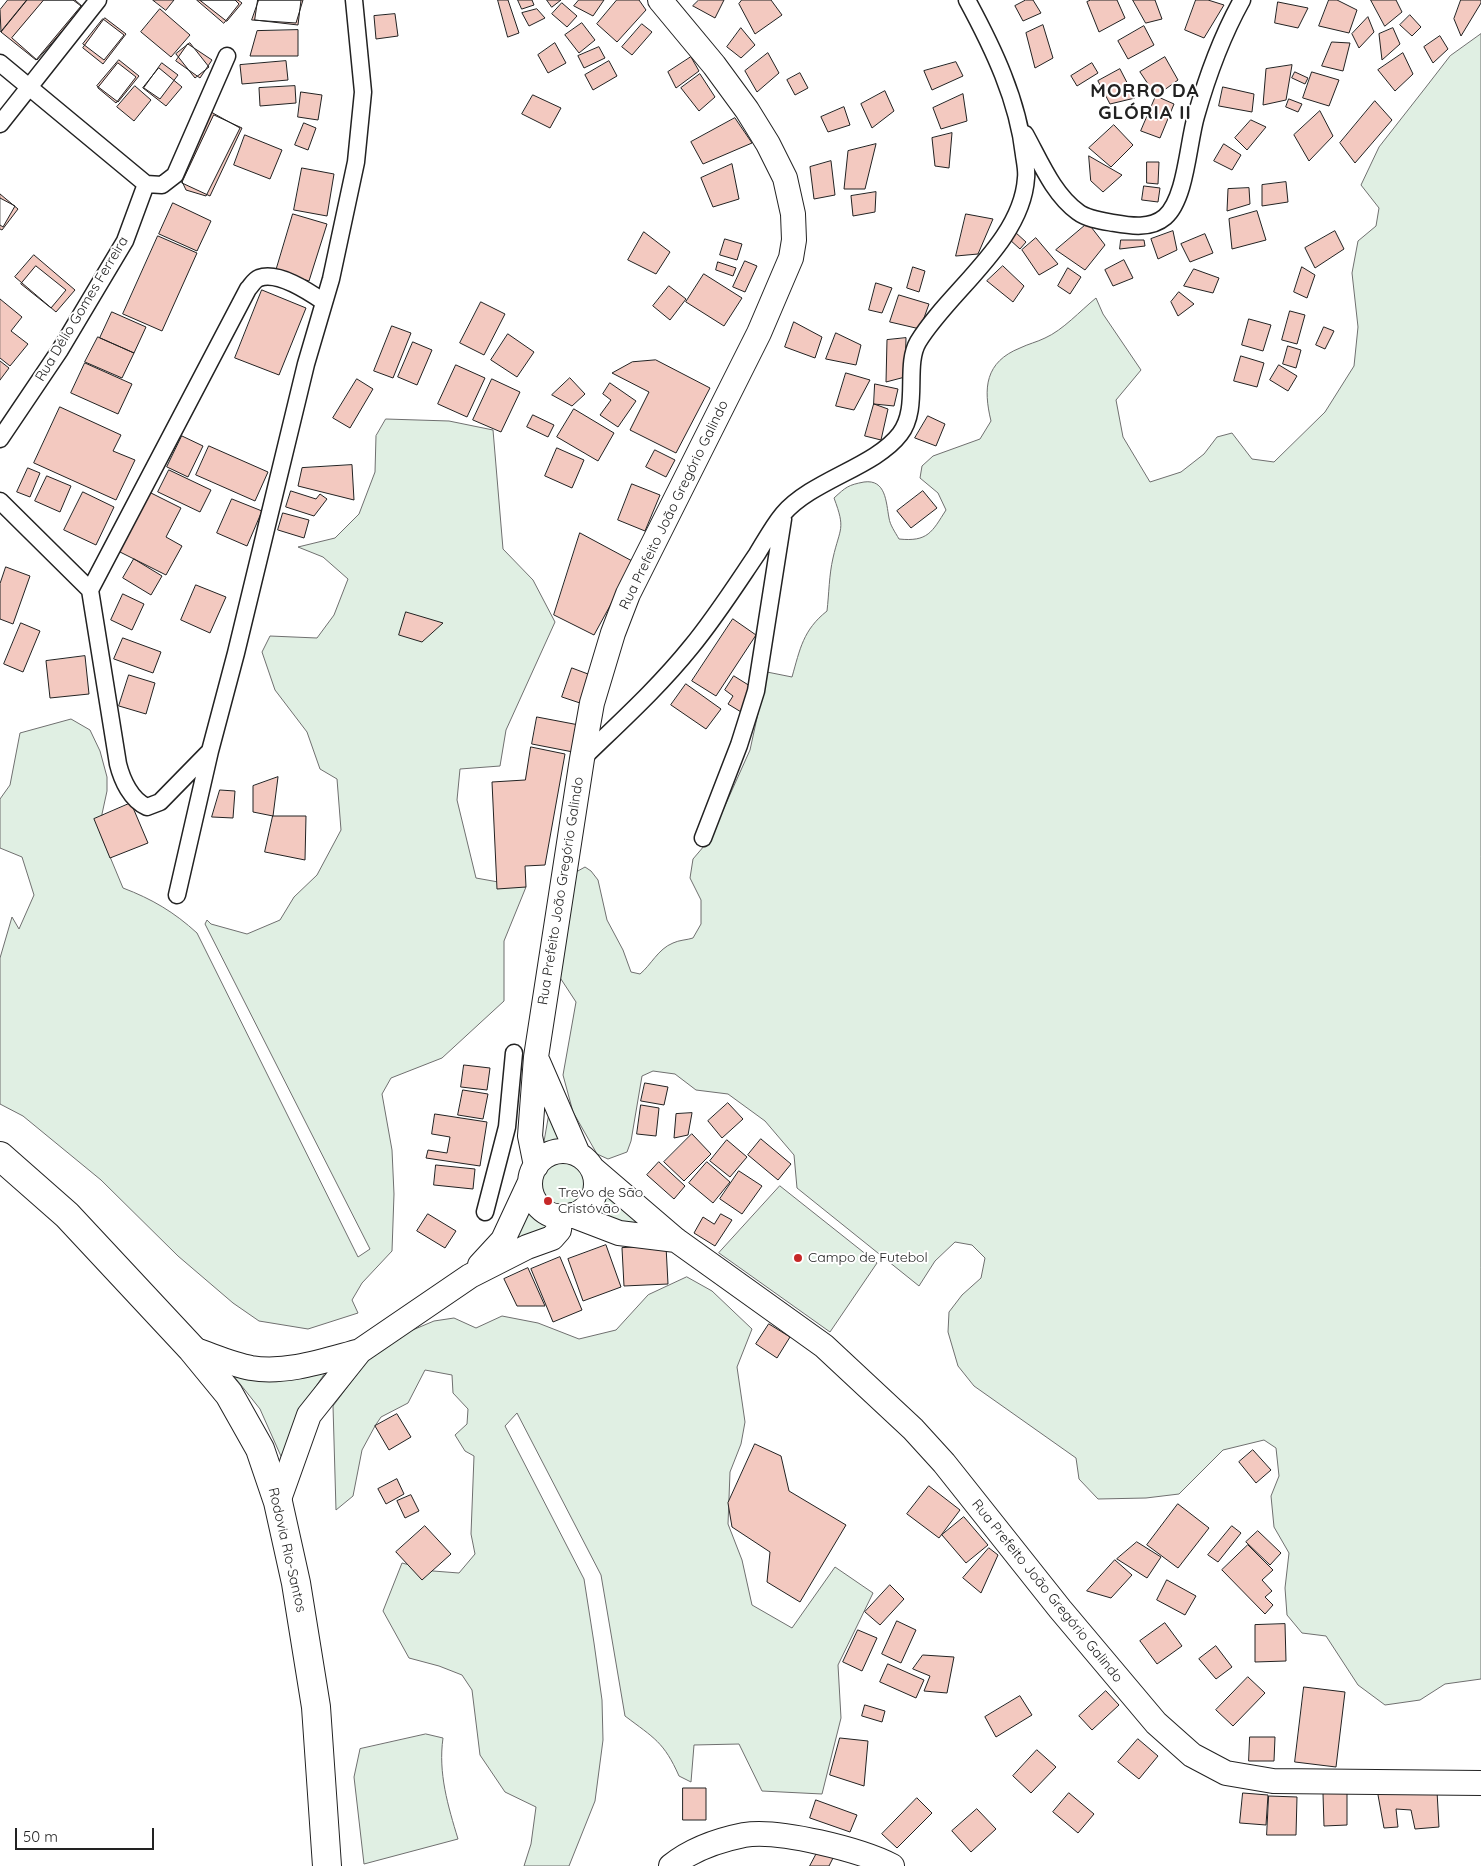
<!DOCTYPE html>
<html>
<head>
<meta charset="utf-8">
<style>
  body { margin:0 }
  #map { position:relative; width:1481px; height:1866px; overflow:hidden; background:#fff; font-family:Quicksand,sans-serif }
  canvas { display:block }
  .scale { position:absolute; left:15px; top:1828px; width:139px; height:22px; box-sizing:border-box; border:2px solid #222; border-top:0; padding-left:6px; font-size:15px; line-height:18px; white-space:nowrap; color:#222; -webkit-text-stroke:4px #fff; paint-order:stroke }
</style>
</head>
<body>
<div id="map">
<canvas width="1481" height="1866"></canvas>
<div class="scale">50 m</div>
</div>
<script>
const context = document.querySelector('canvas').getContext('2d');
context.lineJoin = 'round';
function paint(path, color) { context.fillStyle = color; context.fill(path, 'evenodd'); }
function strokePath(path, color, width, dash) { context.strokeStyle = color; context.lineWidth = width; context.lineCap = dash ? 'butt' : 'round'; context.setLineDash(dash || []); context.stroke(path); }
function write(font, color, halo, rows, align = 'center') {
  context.font = font + ' Quicksand,sans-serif'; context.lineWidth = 4; context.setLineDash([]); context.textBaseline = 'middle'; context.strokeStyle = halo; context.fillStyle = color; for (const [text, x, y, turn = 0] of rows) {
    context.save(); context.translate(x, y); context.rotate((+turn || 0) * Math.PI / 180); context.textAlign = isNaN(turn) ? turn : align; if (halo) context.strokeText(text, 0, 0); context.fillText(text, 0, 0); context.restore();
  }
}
const green = new Path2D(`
  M1481 34V1679L1445 1684 1420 1700 1385 1705 1358 1685 1326 1636 1302 1633 1287 1615 1285 1588 1289 1553 1274 1527 1271 1496 1279 1476 1276 1448 1264 1440 1223 1450 1179 1494 1146 1498 1098 1499 1079 1479 1076 1458 974 1386 958 1366 948 1332 949 1312 962 1295 981 1278 985 1258 972 1245 955 1242 935 1261 919 1286 797 1188 794 1155 765 1121 728 1094 696 1090 675 1074 653 1071 642 1076 631 1141 627 1152 608 1159 597 1154 573 1112 563 1075 576 1002 557 973 576 872 585 867 591 871 598 880 607 920 623 950 631 972 640 974C651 965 658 949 673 943 679 940 687 940 693 938L701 924V900L690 878 693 859 710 839 750 750 767 672 792 677C800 649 803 630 827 611 829 594 829 575 833 558 840 527 846 530 834 498 846 487 848 485 864 482 886 479 886 502 889 518 890 525 895 532 899 539 928 542 932 532 946 510L938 493 920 478 922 466 933 456 980 439 991 421C983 388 985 362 1020 348 1028 344 1037 342 1045 338 1063 330 1080 311 1096 298L1103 314 1141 370 1116 400 1123 437 1150 482 1181 472 1204 454 1217 437 1232 433 1252 459 1274 462 1325 412 1354 366 1358 327 1352 273 1358 241 1376 226 1379 208 1361 185 1379 147 1426 87 1450 56Z
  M386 419 449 421 493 430 503 549 533 580 555 622 506 730 500 766 460 769 457 800 476 878 526 887 504 941V1001L442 1058 391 1078 382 1094 392 1150 394 1194 392 1251 362 1283 352 1300 358 1313 308 1329 259 1321 233 1303 178 1256 101 1180 23 1116 0 1104V958L12 917 19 929 34 895 22 857 0 848V799L10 785 20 733 71 719 90 730 100 751 107 777V791L102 814 103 840 123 888C152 899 174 912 197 933L358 1257 370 1249 205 924 207 920 211 924 247 934 280 920 294 897 317 875 341 830 337 779 320 769 307 732 275 690 262 652 270 636 317 638 334 615 348 579 323 557 298 547 335 538 359 514 375 472 376 436Z
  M551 1103 568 1143H556L543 1149Z
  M540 1184a23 23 0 1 1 46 0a23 23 0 1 1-46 0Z
  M780 1186 877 1263 830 1332 719 1253Z
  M602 1192 639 1219 634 1224 590 1217Z
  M524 1200 537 1218 549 1229 498 1252Z
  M687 1277 712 1291 752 1329 737 1367 745 1422 741 1444 730 1472 728 1524 742 1560 752 1605 792 1628 835 1567 873 1593 838 1665 841 1718 822 1794 762 1791 739 1744 694 1745 691 1782 679 1776C664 1742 654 1738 625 1716L601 1575 517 1413 505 1426 584 1579 594 1643 602 1700 603 1740 595 1801 569 1866H524L531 1844 536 1807 505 1792 480 1755 472 1690 462 1675 439 1666 409 1658 383 1611 402 1563 433 1571 459 1573 475 1554 471 1534 474 1456 465 1451 455 1435 467 1424 468 1409 453 1393 452 1375 425 1370 408 1403 381 1417 375 1426 362 1450 353 1496 336 1510 333 1406 372 1354 396 1337 434 1321 454 1318 476 1328 502 1316 538 1323 579 1339 616 1330 648 1295Z
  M327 1370 302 1407 284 1463 260 1409 233 1375Z
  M426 1734 443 1738C438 1773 448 1806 458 1839L364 1864 354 1777 360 1749Z`);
paint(green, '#e0efe3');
strokePath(green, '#6f6f6f', 1);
const building = new Path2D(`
  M8 0H27L1 32 0 10Z
  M27 0H73L81 6 36 60 1 32Z
  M44 0H75L83 7 37 60 12 38Z
  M153 0H174L166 10Z
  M197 0H235L239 4 224 23Z
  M200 0H238L242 3 227 21Z
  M258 0H301L298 25 255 20Z
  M259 0H303L296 23 252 20Z
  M498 0H508L519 33 508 37Z
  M518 0H532L534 5 522 9Z
  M547 0H561L552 7Z
  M579 0H604L593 16 574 6Z
  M617 0H639L646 10 617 42 597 24Z
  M699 0H724L715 18 693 6Z
  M742 0H771L782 15 755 34 739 4Z
  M1026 0H1033L1041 13 1023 21 1015 6Z
  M1091 0H1117L1125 18 1099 32 1087 2Z
  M1133 0H1155L1162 19 1146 23Z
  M1196 0H1208L1224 5 1204 38 1185 30Z
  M1329 0H1337L1357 10 1349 33 1319 26Z
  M1371 0H1396L1402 12 1385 26Z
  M1461 0H1481V3L1461 36 1454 19Z
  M1278 2 1308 8 1298 28 1275 23Z
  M562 3 577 16 567 27 552 14Z
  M160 9 190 35 171 57 141 32Z
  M537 9 545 18 529 26 522 13Z
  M395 14 398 36 376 39 374 16Z
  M1410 15 1421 27 1412 36 1400 25Z
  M1368 17 1374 32 1359 48 1352 34Z
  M105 18 126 34 103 64 83 48Z
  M103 19 124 35 104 60 83 44Z
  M582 23 595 40 579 53 565 35Z
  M642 24 652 32 632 55 622 47Z
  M1043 25 1053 58 1035 68 1026 33Z
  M1144 26 1154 45 1128 59 1118 41Z
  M741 28 755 45 741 58 727 47Z
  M1393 28 1400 44 1382 60 1379 34Z
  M298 30V56H250L257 31Z
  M1440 36 1448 49 1433 63 1424 47Z
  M1332 42 1350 43 1343 71 1322 66Z
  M190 43 209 67 195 78 176 54Z
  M555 43 566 63 548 73 538 55Z
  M188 44 212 60 200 78 176 61Z
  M599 47 605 58 584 68 578 56Z
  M768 53 779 73 757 92 745 71Z
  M1403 53 1413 74 1395 91 1378 70Z
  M691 57 699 71 676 88 668 72Z
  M1165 57 1178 80 1156 96 1140 72Z
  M119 60 139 76 118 102 97 86Z
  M286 61 288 80 242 84 240 65Z
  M609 61 617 76 593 90 585 75Z
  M956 62 963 76 932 90 924 71Z
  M118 63 136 77 116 103 98 88Z
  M162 63 178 75 160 99 144 88Z
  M1092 63 1098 73 1077 86 1071 76Z
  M1292 65 1286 100 1263 105 1266 69Z
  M159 68 182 87 166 106 143 88Z
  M1120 69 1135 98 1110 104 1098 81Z
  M1295 72 1308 78 1305 84 1292 78Z
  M1312 72 1339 80 1329 106 1303 98Z
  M800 73 808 88 795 95 787 80Z
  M700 74 715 97 699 111 681 88Z
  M135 86 151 100 134 121 117 107Z
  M295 86 296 103 260 106 259 88Z
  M1223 87 1254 94 1252 112 1219 106Z
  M885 91 894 111 872 128 861 104Z
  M301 92 322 95 318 120 298 117Z
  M963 94 967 121 941 129 933 108Z
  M533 95 561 108 550 128 522 114Z
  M1156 96 1174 104 1160 138 1141 131Z
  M1289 99 1302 104 1298 112 1286 107Z
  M1375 101 1392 120 1355 163 1340 143Z
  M844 107 850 125 828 132 821 117Z
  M1320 111 1333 136 1309 161 1294 135Z
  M211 112 240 128 206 196 186 190 179 175Z
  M214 115 242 128 210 196 182 183Z
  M735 118 752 143 703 164 691 142Z
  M1251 120 1266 127 1247 150 1235 138Z
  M304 123 316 128 308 150 295 145Z
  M1114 125 1133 145 1111 167 1089 148Z
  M952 133 949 168 935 166 932 138Z
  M245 135 282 150 270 179 234 165Z
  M876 144 865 189H844L848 151Z
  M1224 144 1241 155 1232 170 1214 161Z
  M1089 156 1122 175 1103 192 1091 181Z
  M831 161 835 195 814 199 810 167Z
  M1147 162H1159L1158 184 1147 183Z
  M732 164 739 199 713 207 701 178Z
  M302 168 334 174 327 216 294 210Z
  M1286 182 1288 202 1262 206V185Z
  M1144 186 1160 188 1158 202 1142 200Z
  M1249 188 1250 204 1227 211 1228 189Z
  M876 192 875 212 853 216 851 196Z
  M0 194 18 209 2 230 0 229Z
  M0 198 15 206 3 227 0 225Z
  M173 203 211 221 197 251 159 234Z
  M1257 211 1266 240 1232 249 1229 219Z
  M293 214 327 224 309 281 276 271Z
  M966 214 993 219 978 254 956 256Z
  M1088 223 1105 245 1085 270 1056 250Z
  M1173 231 1177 250 1158 259 1151 239Z
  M1335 231 1344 249 1315 268 1305 248Z
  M644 232 670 252 656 274 628 260Z
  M1015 232 1026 242 1020 249 1009 239Z
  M1205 234 1213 253 1190 262 1181 244Z
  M158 236 197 253 162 331 123 314Z
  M1036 238 1058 264 1039 275 1022 250Z
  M725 239 742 244 737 260 720 255Z
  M1121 240H1144L1145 246 1120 249Z
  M34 255 75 290 56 312 15 277Z
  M1124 260 1133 278 1113 286 1105 270Z
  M745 261 757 266 745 292 733 287Z
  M718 262 736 268 733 276 716 270Z
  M36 266 66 290 51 308 21 284Z
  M1003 266 1024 286 1013 302 987 281Z
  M913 267 925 271 919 292 907 288Z
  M1302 267 1315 275 1307 298 1294 292Z
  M1068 268 1081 277 1070 294 1058 286Z
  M1194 269 1219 278 1213 293 1184 286Z
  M704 274 742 298 724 326 686 302Z
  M876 283 892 288 882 313 869 310Z
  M669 286 686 299 670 320 653 306Z
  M262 290 306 308 279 375 235 358Z
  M1179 292 1194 304 1178 316 1171 302Z
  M899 295 929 304 920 329 890 322Z
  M0 299 22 317 11 331 28 344 10 366 0 358Z
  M481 302 505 314 484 355 460 343Z
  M1290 311 1305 315 1297 344 1282 340Z
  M112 312 146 327 134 353 100 338Z
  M1249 319 1271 325 1263 351 1242 345Z
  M794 322 822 337 815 358 785 347Z
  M392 326 411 333 393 378 374 371Z
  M1324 327 1334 331 1325 349 1316 345Z
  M836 333 861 345 856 365 826 359Z
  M508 334 534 352 517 377 491 360Z
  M98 337 134 353 122 378 85 362Z
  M906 338 905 377 886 382 887 340Z
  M413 342 432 350 417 385 398 377Z
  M1288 346 1301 350 1296 368 1283 364Z
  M1241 356 1264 363 1257 387 1234 381Z
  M656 360 710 388 676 453 630 430 649 392 612 373 632 362Z
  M0 361 9 368 0 380Z
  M85 363 132 384 118 414 71 393Z
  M456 365 485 378 467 417 438 404Z
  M1279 365 1297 376 1288 391 1270 380Z
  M846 373 870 380 854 410 836 406Z
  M570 378 585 394 572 406 552 395Z
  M357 379 373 389 350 428 333 418Z
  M492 379 520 392 501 432 473 420Z
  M610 383 636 401 618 427 600 415 611 400 603 394Z
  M875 384 898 389 894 406 874 404Z
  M874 404 888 409 881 440 865 436Z
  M60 407 121 435 113 451 135 460 116 500 34 463Z
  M574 409 614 433 598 461 557 437Z
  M533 415 554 425 548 437 527 427Z
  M928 416 945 424 936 446 915 438Z
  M182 436 203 446 188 477 167 467Z
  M209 446 268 472 255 501 196 475Z
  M557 448 584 460 572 488 545 476Z
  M655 450 675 460 666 477 646 467Z
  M352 465 354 500 298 486 302 468Z
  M28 468 40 473 30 497 17 492Z
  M169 470 211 490 200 512 158 492Z
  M47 476 71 486 60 512 35 501Z
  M632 484 660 495 645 531 618 520Z
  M291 491 316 499 320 494 327 499 314 516 286 507Z
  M923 491 937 508 911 528 897 511Z
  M83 492 114 507 96 545 64 530Z
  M149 492 181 508 166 537 182 546 166 575 118 551Z
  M232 499 262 511 247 546 217 533Z
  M283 513 309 520 304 538 278 530Z
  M580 533 634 562 594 635 554 615Z
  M134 559 162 576 151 595 123 578Z
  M6 567 30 576 13 624 0 619V584Z
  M196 585 226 597 210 633 181 620Z
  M123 594 144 604 132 630 111 620Z
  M406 612 443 623 422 642 399 635Z
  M733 619 756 635 716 696 692 681Z
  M21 623 40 631 23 672 4 664Z
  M123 638 161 652 153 673 114 659Z
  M85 656 89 694 50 698 46 661Z
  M572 668 596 677 586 705 562 697Z
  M129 675 155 683 146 714 119 706Z
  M734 676 750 686 746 715 728 704 733 696 725 690Z
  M686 684 721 709 706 729 671 705Z
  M537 717 579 725 573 752 532 744Z
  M531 747 565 754 545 865 525 866 526 887 497 889 492 782 525 780Z
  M278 777 273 816 253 812V786Z
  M220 790 235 791 233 818 212 817Z
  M131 803 148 843 110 858 94 819Z
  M273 816H306L305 860 265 852Z
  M464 1065 490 1068 487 1090 461 1087Z
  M645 1083 668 1087 664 1105 641 1101Z
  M463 1090 488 1094 483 1119 458 1115Z
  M728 1103 743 1119 722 1138 708 1121Z
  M641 1105 659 1108 656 1136 637 1134Z
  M692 1113 688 1135 674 1138 676 1114Z
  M435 1114 487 1122 480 1166 426 1158 428 1150 447 1153 450 1137 432 1134Z
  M692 1134 711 1154 684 1181 664 1162Z
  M761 1139 791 1164 778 1180 748 1155Z
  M727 1140 747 1157 730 1177 710 1161Z
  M659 1162 685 1186 674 1199 647 1175Z
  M707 1162 730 1182 713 1203 689 1183Z
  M436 1165 475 1169 473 1189 434 1185Z
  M739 1171 762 1186 742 1214 720 1199Z
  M428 1214 456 1231 445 1248 417 1231Z
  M721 1214 732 1220 715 1246 694 1233 703 1217 714 1224Z
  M606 1245 621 1287 583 1301 568 1259Z
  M666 1246 668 1284 624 1286 622 1248Z
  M560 1257 582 1310 553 1322 531 1269Z
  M528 1268 545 1306H517L504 1279Z
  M769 1324 790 1337 777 1358 756 1344Z
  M397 1414 411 1437 389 1450 375 1426Z
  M755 1444 781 1456 789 1491 846 1525 800 1602 767 1582 770 1552 732 1527 728 1503Z
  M1253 1450 1271 1470 1256 1483 1239 1462Z
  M397 1479 404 1494 386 1504 378 1489Z
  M929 1486 960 1510 939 1538 907 1514Z
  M411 1495 419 1511 405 1518 397 1501Z
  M1178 1504 1209 1528 1178 1568 1147 1545Z
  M964 1517 988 1545 966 1563 942 1535Z
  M425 1526 451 1554 422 1580 396 1552Z
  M1232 1526 1241 1533 1218 1562 1208 1555Z
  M1258 1531 1281 1553 1270 1565 1246 1542Z
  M1137 1542 1161 1557 1147 1578 1117 1559Z
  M1248 1545 1273 1570 1262 1580 1272 1591 1265 1597 1273 1605 1265 1614 1222 1570Z
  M989 1548 998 1555 981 1593 963 1578Z
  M1115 1560 1132 1575 1111 1598 1087 1591Z
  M1167 1580 1196 1596 1185 1615 1157 1600Z
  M890 1585 904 1599 880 1625 865 1612Z
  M897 1621 916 1630 901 1663 882 1654Z
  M1165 1623 1182 1646 1157 1664 1140 1641Z
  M1285 1624 1286 1661 1255 1662V1625Z
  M858 1630 877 1638 862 1671 843 1662Z
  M1216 1646 1232 1667 1216 1679 1199 1659Z
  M923 1655 954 1657 947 1693 924 1691 930 1676 913 1669Z
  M888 1664 924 1680 916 1698 880 1682Z
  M1248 1677 1265 1693 1233 1726 1216 1710Z
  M1304 1687 1345 1692 1336 1767 1295 1762Z
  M1106 1691 1119 1705 1092 1730 1079 1716Z
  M1020 1696 1032 1715 996 1737 985 1717Z
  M865 1705 885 1711 882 1722 862 1716Z
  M1250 1737H1275L1274 1761H1249Z
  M840 1738 868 1741 864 1786 830 1775Z
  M1138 1739 1158 1756 1139 1779 1118 1762Z
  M1037 1750 1056 1767 1031 1793 1013 1776Z
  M683 1788H706V1820H683Z
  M1437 1791 1439 1827 1415 1829 1411 1810 1396 1809 1398 1827 1384 1828 1378 1795Z
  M1069 1793 1094 1814 1078 1833 1053 1812Z
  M1243 1793 1268 1795 1266 1825 1240 1823Z
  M1347 1793V1825L1324 1826 1323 1794Z
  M1269 1796 1297 1797 1296 1835H1267Z
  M917 1798 932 1813 897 1848 882 1834Z
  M816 1800 857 1815 850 1832 810 1818Z
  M977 1809 996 1829 971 1852 952 1831Z
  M818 1851 833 1858 829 1866H810Z`);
paint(building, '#f3c9c0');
strokePath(building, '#222', 1);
const minor = new Path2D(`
  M0 63 146 184
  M0 124 98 0
  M1025 134C1040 161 1053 194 1078 212 1087 219 1103 221 1114 223 1131 226 1151 229 1165 217 1186 199 1188 143 1196 116 1207 77 1222 36 1242 0
  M0 439 60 350 125 241 146 184 162 185 175 175 227 56
  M0 501 90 590 118 764C122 780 131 800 147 807L160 802 208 753
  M90 590 248 289C251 286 254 280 259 278 278 271 308 291 324 302
  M582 759C619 723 658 688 691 647 715 618 736 585 757 554 765 541 773 526 783 514 812 480 875 467 900 434 920 408 904 366 918 342 949 291 1022 242 1026 178 1027 171 1025 162 1024 155 1018 100 993 48 967 0
  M703 838 739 745 756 691 783 519
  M177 895 210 751 236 653 306 364 331 279 356 162 363 92 354 0
  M485 1212 507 1127 514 1053`);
const secondary = new Path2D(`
  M538 1062 578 1154
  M530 1184a33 33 0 1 1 66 0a33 33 0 1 1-66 0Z
  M536 1166 530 1136 536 1057 582 759 592 703 613 633 628 594 759 333 791 258 794 240 793 214 785 178 768 144 747 110 714 65 660 0
  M592 1168 676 1240 824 1346 913 1429 944 1463 1060 1609 1156 1723 1192 1755 1226 1773 1273 1781 1481 1783
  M572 1215 619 1233 676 1240
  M480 1265 503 1240 530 1182
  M192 1349C211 1355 231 1364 251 1368 287 1374 326 1360 360 1351
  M278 1502 309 1415 360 1351 470 1276 527 1247 552 1238 559 1230 560 1216
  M671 1866C691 1850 719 1840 744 1835 779 1829 861 1850 892 1866`);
const trunk = new Path2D(`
  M0 1156 67 1215 192 1349 229 1394 260 1449 278 1502 296 1583 316 1707 327 1866`);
strokePath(minor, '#222', 19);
strokePath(secondary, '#222', 26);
strokePath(trunk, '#222', 30);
strokePath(minor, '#fff', 16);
strokePath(secondary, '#fff', 24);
strokePath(trunk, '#fff', 28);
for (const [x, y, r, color] of [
  [548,1201,5,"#c62828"],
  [798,1258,5,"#c62828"]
]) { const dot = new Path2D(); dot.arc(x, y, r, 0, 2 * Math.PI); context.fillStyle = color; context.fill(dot); strokePath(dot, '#fff', 2); }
write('14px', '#222', '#fff', [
  ["Rua Délio Gomes Ferreira",82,309,-59],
  ["Rua Prefeito João Gregório Galindo",674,505,-64],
  ["Rua Prefeito João Gregório Galindo",561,891,-81],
  ["Rodovia Rio-Santos",287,1550,77],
  ["Rua Prefeito João Gregório Galindo",1047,1591,51]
]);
write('14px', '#222', '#fff', [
  ["Trevo de São",558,1193],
  ["Cristóvão",558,1209],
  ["Campo de Futebol",808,1258]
], 'left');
context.letterSpacing = '1px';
write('bold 19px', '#222', '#fff', [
  ["MORRO DA",1145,91],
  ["GLÓRIA II",1145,113]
]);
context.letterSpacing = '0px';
</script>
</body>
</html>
